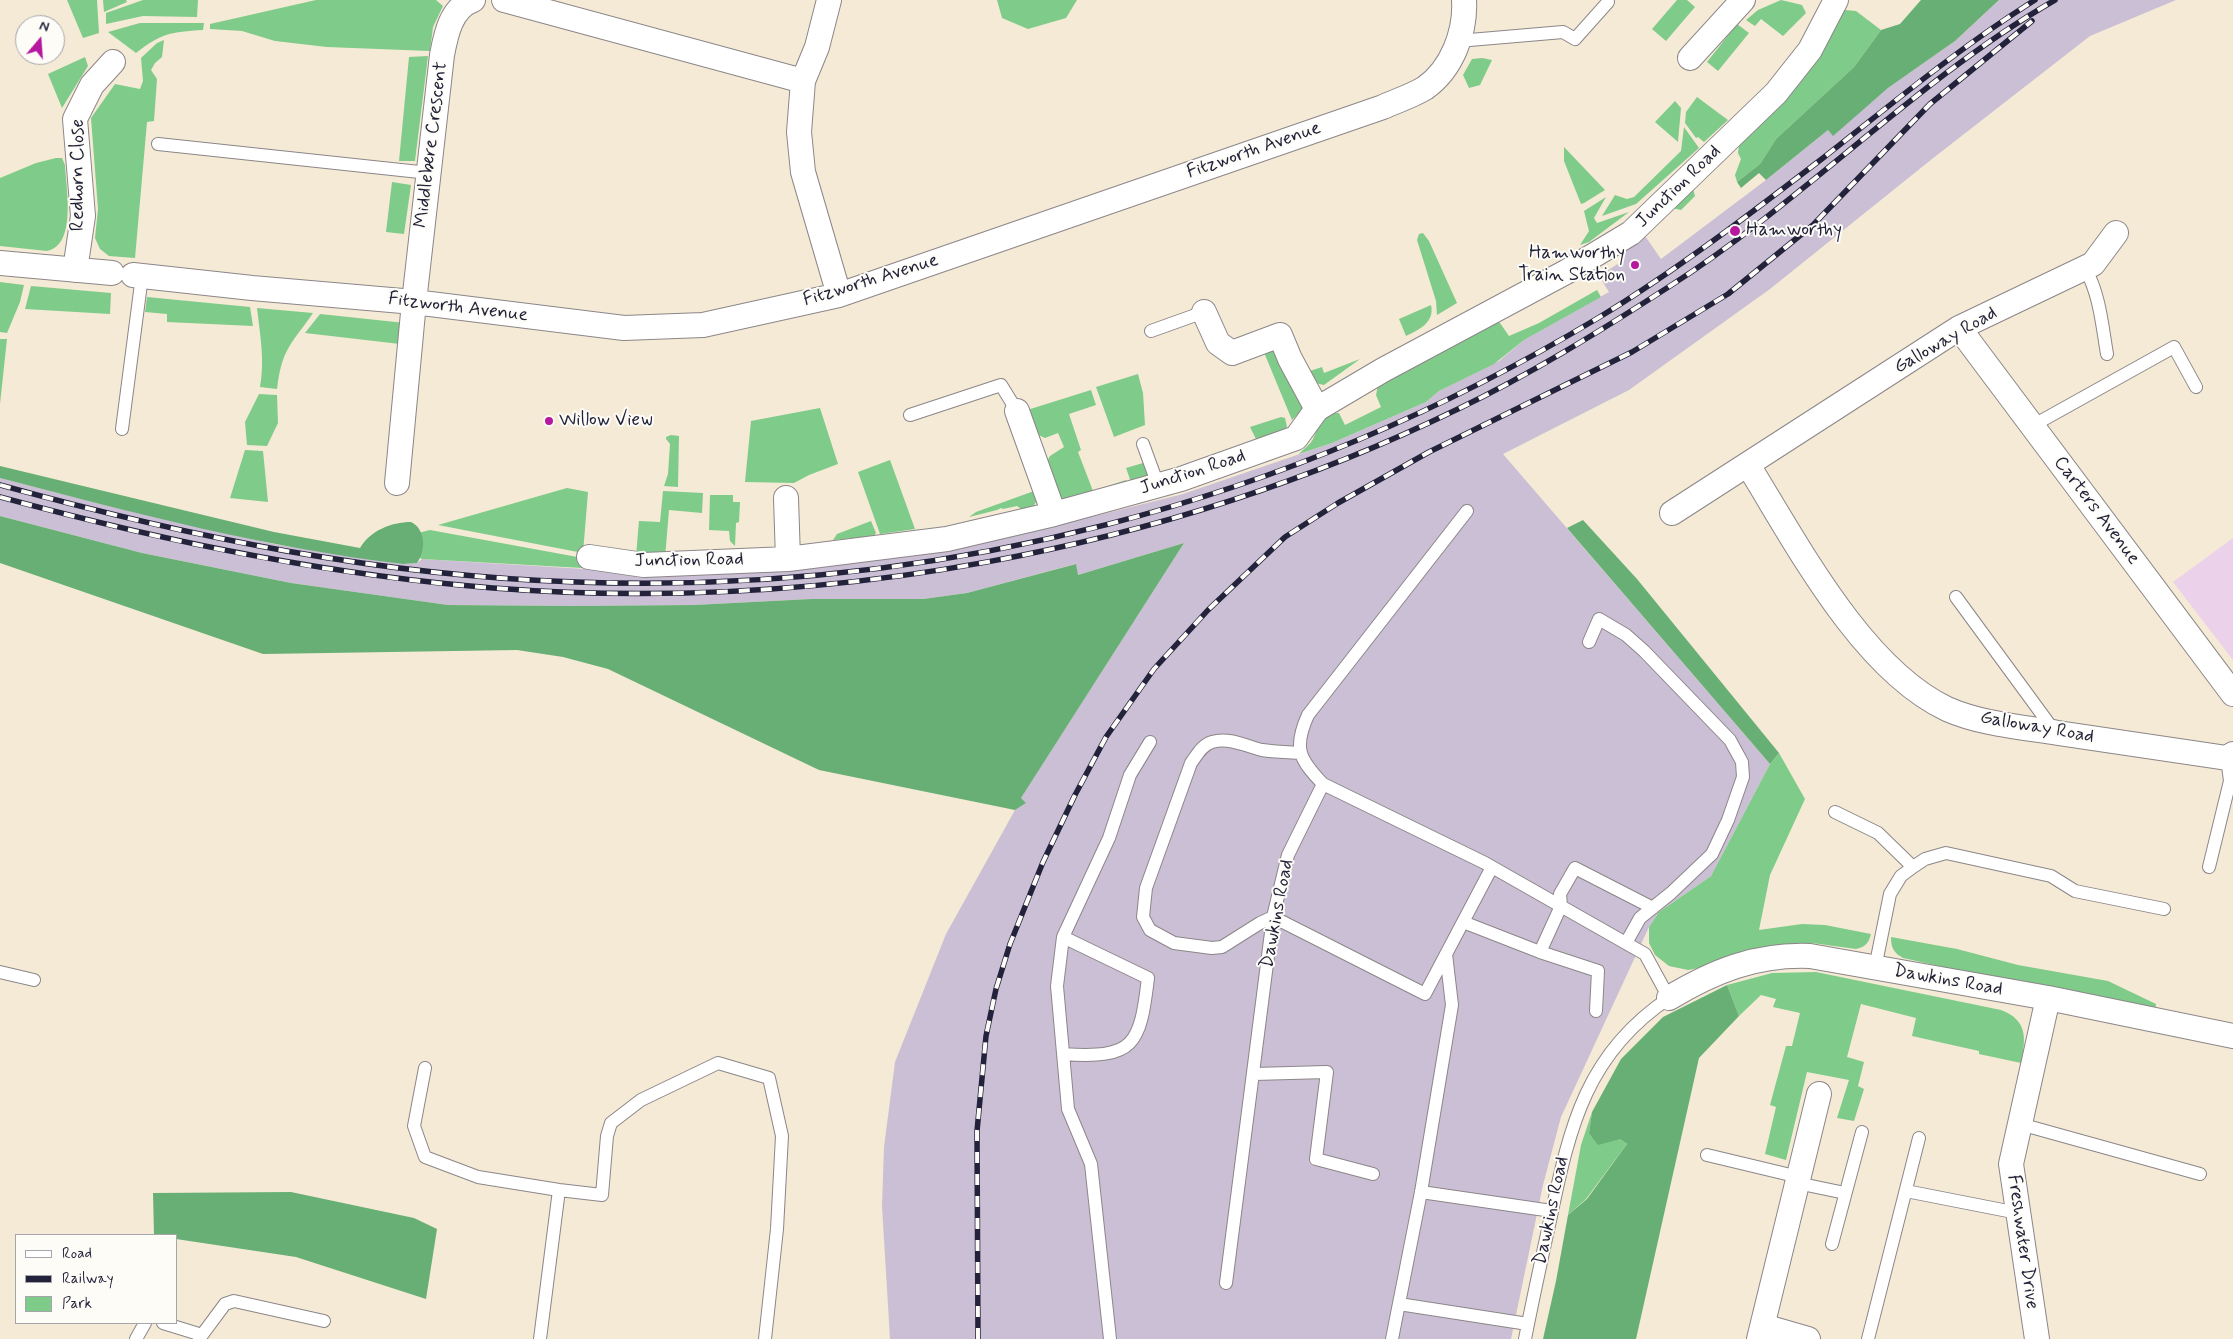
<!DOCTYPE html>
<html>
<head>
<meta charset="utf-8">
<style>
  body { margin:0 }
  #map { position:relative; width:2233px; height:1339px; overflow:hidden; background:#f5ead5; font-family:Mynerve,sans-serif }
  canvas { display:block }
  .legend { position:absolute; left:15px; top:1234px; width:162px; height:90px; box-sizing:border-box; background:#fdfcf7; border:1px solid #a5a5ac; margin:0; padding:6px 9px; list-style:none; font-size:15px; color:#22223b }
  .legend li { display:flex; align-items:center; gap:10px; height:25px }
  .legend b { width:25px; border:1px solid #a5a5ac }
  .north { position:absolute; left:15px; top:15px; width:50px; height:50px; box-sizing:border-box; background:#fdfcf7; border:1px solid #a5a5ac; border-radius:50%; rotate:18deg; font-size:14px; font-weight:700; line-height:20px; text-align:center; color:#22223b }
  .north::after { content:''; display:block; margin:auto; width:18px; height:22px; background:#b5179e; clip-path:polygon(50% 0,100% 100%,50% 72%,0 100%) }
</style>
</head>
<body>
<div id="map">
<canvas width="2233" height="1339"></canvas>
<ul class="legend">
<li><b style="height:6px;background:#fff"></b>Road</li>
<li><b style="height:6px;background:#22223b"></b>Railway</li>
<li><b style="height:14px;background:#7fcb89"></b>Park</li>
</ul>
<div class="north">N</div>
</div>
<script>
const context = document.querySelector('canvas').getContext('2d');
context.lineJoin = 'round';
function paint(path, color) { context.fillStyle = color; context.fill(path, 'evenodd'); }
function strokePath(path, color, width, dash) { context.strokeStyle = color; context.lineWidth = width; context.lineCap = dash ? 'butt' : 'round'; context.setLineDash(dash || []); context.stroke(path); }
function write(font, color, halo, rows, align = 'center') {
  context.font = font + ' Mynerve,sans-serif'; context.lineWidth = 4; context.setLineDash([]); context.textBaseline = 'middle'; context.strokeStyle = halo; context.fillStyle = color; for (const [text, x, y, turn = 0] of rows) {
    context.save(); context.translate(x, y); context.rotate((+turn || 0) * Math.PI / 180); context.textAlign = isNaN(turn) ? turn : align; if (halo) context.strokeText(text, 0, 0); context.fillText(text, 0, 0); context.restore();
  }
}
paint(new Path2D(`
  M2233 538V660L2173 582Z`), '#ecd1ea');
paint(new Path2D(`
  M1999 0H2176L2090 36 1932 159 1770 289 1629 390 1503 454 1770 764 1711 876 1659 912 1649 927 1561 1117 1543 1185 1511 1339H890L882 1206 884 1147 895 1062 946 934 1015 810 1026 803 1020 799 1184 543 1078 575 1075 564 967 593 923 599H811L694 605 574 606 448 605 291 583 142 553 0 516V478L112 507 274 544 403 564 417 563 422 559 585 569 770 568 974 542 1087 518 1183 494 1332 443 1426 402 1439 391 1499 361 1524 340 1609 292 1599 276 1624 260 1619 251 1645 236 1661 259 1766 180 1828 130 1833 135 1888 88 1955 41Z`), '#cbbfd5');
paint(new Path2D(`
  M67 0H97L99 33 83 38Z
  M103 0H126L127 2 104 12Z
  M143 0H198L197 17 143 16 106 24V13Z
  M316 0H436L443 6 433 27 430 51 327 47 275 41 242 31 210 29V24Z
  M997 0H1077L1066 18 1028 29 1002 18Z
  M1677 0H1687L1695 7 1666 41 1652 29Z
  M1781 0 1802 5 1806 13 1783 36 1761 19 1755 26 1746 20 1758 10Z
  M1845 10 1856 11 1881 30 1854 67 1776 139 1760 164 1737 182 1735 175 1741 159 1738 153 1739 145Z
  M140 23H204L203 30C170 32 162 33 136 53L108 32Z
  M1737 24 1749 33 1718 71 1707 62Z
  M164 40 162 57 155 63 151 70 157 79 154 121 147 122 135 258 109 256 100 249 95 238 98 209 91 118 115 84 140 89 143 81 141 58 157 43Z
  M428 56 415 161H399L409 57Z
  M85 57 88 66 62 108 48 74Z
  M1482 58 1492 60 1480 85 1469 88 1463 75 1472 59Z
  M1697 97 1728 120 1704 142 1698 137 1696 138 1685 123 1686 112Z
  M1675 101 1681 108 1678 142 1655 122Z
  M1684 127 1699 148 1636 204 1602 216 1615 195 1627 199 1634 197 1681 151Z
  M1564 147 1605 190 1584 203 1581 204 1564 161Z
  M56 158H62L65 165C66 188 77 245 47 251L0 246V178L36 163Z
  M392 182 411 185 404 234 386 232Z
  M1693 189 1695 196 1681 210 1672 208Z
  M1606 197 1594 218 1597 223 1629 212 1589 242 1580 245 1589 231 1584 211Z
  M1423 233 1429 241 1457 303 1437 315 1436 301 1417 240 1419 234Z
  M0 282 24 285 20 302 7 333 0 332Z
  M31 286 111 293 110 314 25 309Z
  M1597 290 1601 297 1524 340 1494 364 1439 391 1426 402 1332 443 1299 454C1303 449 1310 445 1313 439 1319 427 1320 412 1339 413L1345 425 1381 407 1376 395 1378 385 1496 321 1500 323 1509 336 1539 323Z
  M147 297 250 307 253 326 167 322V314L145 312Z
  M1431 305C1435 322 1419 330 1406 336L1399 319Z
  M257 308 313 313C291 345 282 348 277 389L260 387C265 360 260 335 257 308Z
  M320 314 405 323 400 344 305 333Z
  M0 339H7L0 404Z
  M1263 350H1275L1304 408 1292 420Z
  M1360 359 1324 385 1315 383 1307 372 1322 367 1324 373Z
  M1138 374 1143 393 1145 425 1114 437 1096 387Z
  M1091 390 1096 405 1069 414 1081 450 1078 452 1093 491 1126 480 1128 486 1061 503 1046 463 1050 456 1064 447 1058 433 1045 438 1036 434 1024 411Z
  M259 394 277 395 278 423 267 446 247 445 245 422Z
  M820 408 838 464 809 475 794 483 745 482 751 421Z
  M1281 417 1285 418 1287 427 1275 436 1258 443 1250 427Z
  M671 435 679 436 678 487 664 486 668 474 670 444 666 439V437Z
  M245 450 263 451 268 502 230 498Z
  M890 460 915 529 880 534 858 472Z
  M1143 463 1147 469V477L1132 485 1126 468Z
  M567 488 588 492 583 553 438 525Z
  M663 491 703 493 702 513 669 510 665 558 636 556 639 521 660 522Z
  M1034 491 1036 502 1033 507 1024 511 1017 506 1003 509 1001 508 997 510 969 517 976 512Z
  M710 495H733V502H740L739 522 736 523 735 546 730 541 729 531 709 530Z
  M871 521 876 533 874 536 833 540 837 534Z
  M430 530 583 558 582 568 422 559 418 557V533Z
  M1779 753 1805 799 1770 875 1759 930 1802 924 1825 925 1871 934C1869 942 1866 947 1856 949L1812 943 1772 946 1710 966 1688 970 1669 966 1655 955 1649 943V927L1659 912 1711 876 1770 764Z
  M1891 937 1957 949 2018 965 2108 981 2156 1004 2155 1014 1903 958C1894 953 1891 948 1891 937Z
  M1816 972 2001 1010C2028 1020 2026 1039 2021 1063L1979 1054V1051L1912 1036 1916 1018 1861 1004 1847 1057 1864 1062 1858 1086 1864 1089 1854 1121 1837 1118 1849 1080 1807 1072 1786 1160 1765 1154 1776 1107 1770 1105 1786 1046H1792L1800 1013 1773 1007 1776 999 1761 995 1739 1016 1727 985 1772 973Z
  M1592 1112 1589 1133 1620 1139 1627 1144 1586 1199 1568 1215 1581 1145Z`), '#7fcb89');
paint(new Path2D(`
  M1921 0H1999L1955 41 1888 88 1833 136 1828 130 1766 180 1759 173 1741 188 1737 182 1760 164 1776 139 1854 67 1881 30 1900 24Z
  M0 466 274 532 360 548C370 531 391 522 411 522 426 529 426 551 417 563L403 564C267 548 133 513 0 478Z
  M0 516 142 553 291 583 448 605 574 606 694 605 811 599H923L967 593 1076 564 1078 575 1184 543 1021 798 1026 803 1015 810 819 770 608 669 563 657 517 650 263 654 0 563Z
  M1583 520 1637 579 1779 753 1770 764 1567 528Z
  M1727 985 1739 1016 1699 1058 1636 1339H1543L1556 1281 1568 1215 1587 1199 1627 1144 1620 1139 1598 1145 1589 1133 1592 1112 1621 1059 1663 1017Z
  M291 1192 414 1218 437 1229 426 1299 296 1257 176 1239V1235H154L153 1193Z`), '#67af75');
const service = new Path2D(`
  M1458 41 1563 32 1575 39 1608 2
  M158 144 429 173
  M2085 268C2100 295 2102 325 2107 354
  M1151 331 1204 312
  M910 415 1001 385 1017 411
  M2032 426 2174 347 2196 387
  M122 429 142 276
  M1143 444 1158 485
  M1956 597 2055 732
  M1589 642 1599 619 1626 635 1644 651 1730 740 1742 762 1743 777 1728 820 1712 854 1671 893 1640 918 1626 943
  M1301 753C1288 752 1275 752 1262 750 1246 746 1229 737 1212 742 1202 745 1197 755 1191 763L1146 888 1143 917 1150 930 1174 943 1212 948 1222 947 1260 923 1273 917 1425 994 1492 867
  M1323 784C1299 759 1293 748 1308 715L1467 511
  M1835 812 1878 833 1913 867
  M2209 867 2230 781 2227 758
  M1463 922 1540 952 1598 971 1596 1011
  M1063 937 1148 978C1140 1045 1135 1059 1063 1054
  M1540 952 1561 906 1560 894 1575 868 1653 908
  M1875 968 1890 894 1901 876 1913 867 1925 859 1946 853 2051 876 2075 891 2164 909
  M0 972 34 980
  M425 1068 414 1126 425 1157 478 1177 559 1190 602 1195 607 1136 611 1123 641 1100 718 1063 769 1078 782 1136 777 1229 765 1339
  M1254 1074 1327 1072 1316 1159 1373 1174
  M2020 1124 2200 1174
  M1707 1155 1799 1177
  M1797 1183 1845 1193
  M1906 1191 2018 1213
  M1421 1192 1552 1211
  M1832 1244 1862 1132
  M1226 1283 1273 917 1288 855 1323 784 1485 863 1645 954 1669 998C1587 1053 1570 1125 1551 1216 1542 1257 1533 1298 1525 1339
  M1399 1304 1528 1324
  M163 1323 202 1335
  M136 1339 145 1323
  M199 1339 225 1304 234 1301 324 1321
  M540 1339 559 1190
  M1110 1339 1091 1164 1068 1109 1057 986 1063 937 1109 838 1130 775 1150 742
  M1392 1339 1421 1192 1452 1005 1446 954
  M1868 1339 1919 1138`);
const minor = new Path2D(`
  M504 0 803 81
  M829 0 817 47 803 81 799 132 803 172 839 295
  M1690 58 1743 0
  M0 263 112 273
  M75 270 83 216 75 119 92 85 113 62
  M133 275 252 288 414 302 624 328 703 325 839 295 1383 107C1396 101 1412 96 1425 88 1452 69 1466 32 1464 0
  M1204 312 1218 343 1232 353 1280 335 1290 359 1317 409
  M1959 328 2233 694
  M1017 411 1054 514
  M1748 465C1797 544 1861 668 1947 709 1981 724 2021 727 2058 733 2114 741 2170 750 2227 758L2233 754
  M397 483 414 302 442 55C446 34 451 8 473 0
  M786 498 788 559
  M1672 513 1959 328 2093 264 2116 233
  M589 557 644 565 788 559 947 539 1054 514 1181 479 1296 438 1317 409 1383 370 1566 272 1631 233 1776 93 1810 50 1836 0
  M1669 998C1714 971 1756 954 1810 956L2048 998 2233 1036
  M1763 1326 1808 1339
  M1759 1339 1819 1094
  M2037 1339 2011 1164 2048 998`);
strokePath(service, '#8c8688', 14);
strokePath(minor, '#8c8688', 26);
strokePath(service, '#fff', 12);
strokePath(minor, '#fff', 24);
const rail = new Path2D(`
  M0 485C188 537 380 576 576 582 937 595 1289 504 1598 318 1677 270 1750 214 1823 158 1893 103 1960 47 2035 0
  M0 497C162 541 326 575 493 588 821 613 1162 553 1458 409 1531 374 1602 330 1670 286 1805 200 1916 80 2055 0
  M978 1339 977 1131 986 1036 996 989 1010 944 1043 862 1075 795 1106 737 1154 669 1208 610 1285 537 1338 503 1429 452 1632 352 1728 294 1813 225 1930 104 2032 21`);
strokePath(rail, '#22223b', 5.5);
strokePath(rail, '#fdfcf7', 4, [11]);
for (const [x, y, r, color] of [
  [1735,231,6,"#b5179e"],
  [1635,265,5,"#b5179e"],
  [549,421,5,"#b5179e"]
]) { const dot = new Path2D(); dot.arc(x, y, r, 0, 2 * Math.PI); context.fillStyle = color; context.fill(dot); strokePath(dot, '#fdfcf7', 2); }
write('19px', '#22223b', '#fdfcf7', [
  ["Middlebere Crescent",432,145,-83],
  ["Fitzworth Avenue",1254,151,-19],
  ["Redhorn Close",79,175,-90],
  ["Junction Road",1679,187,-44],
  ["Fitzworth Avenue",871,281,-17],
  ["Fitzworth Avenue",458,308,7],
  ["Galloway Road",1946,341,-30],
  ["Junction Road",1193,473,-18],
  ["Carters Avenue",2096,511,53],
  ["Junction Road",689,561,-1],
  ["Galloway Road",2037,728,10],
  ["Dawkins Road",1278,914,-79],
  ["Dawkins Road",1948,981,10],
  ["Dawkins Road",1552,1211,-78],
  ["Freshwater Drive",2022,1242,82]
]);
write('19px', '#22223b', '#fdfcf7', [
  ["Hamworthy",1746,231],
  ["Hamworthy",1625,254,"right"],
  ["Train Station",1625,276,"right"],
  ["Willow View",559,421]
], 'left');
</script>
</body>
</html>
